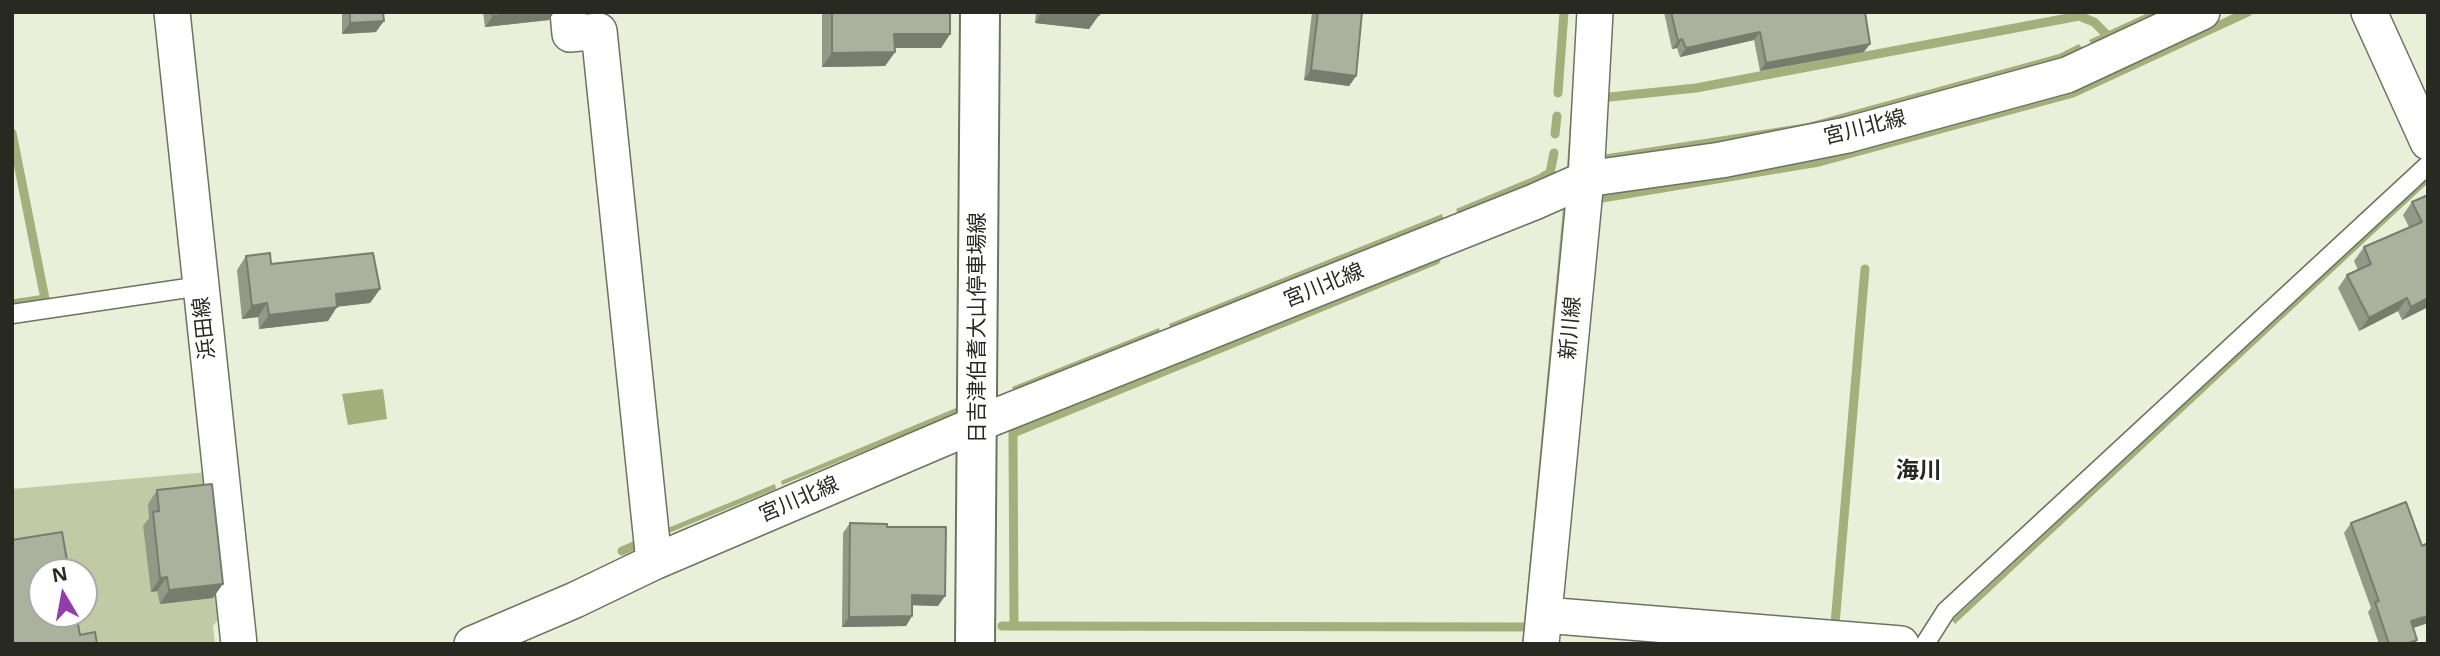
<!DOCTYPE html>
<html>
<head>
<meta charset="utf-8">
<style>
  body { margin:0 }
  #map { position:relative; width:2440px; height:656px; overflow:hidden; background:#eaefd9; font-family:"Open Sans",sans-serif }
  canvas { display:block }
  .frame { position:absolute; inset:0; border:14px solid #282a22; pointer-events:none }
  .north { position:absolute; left:28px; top:558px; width:70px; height:70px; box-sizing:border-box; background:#fff; border:2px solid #a9aaa7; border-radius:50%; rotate:350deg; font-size:19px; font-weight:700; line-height:28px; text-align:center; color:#282a22 }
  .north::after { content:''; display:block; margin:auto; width:24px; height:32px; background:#913eac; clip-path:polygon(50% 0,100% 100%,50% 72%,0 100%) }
</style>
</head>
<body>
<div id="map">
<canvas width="2440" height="656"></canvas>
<div class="frame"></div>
<div class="north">N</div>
</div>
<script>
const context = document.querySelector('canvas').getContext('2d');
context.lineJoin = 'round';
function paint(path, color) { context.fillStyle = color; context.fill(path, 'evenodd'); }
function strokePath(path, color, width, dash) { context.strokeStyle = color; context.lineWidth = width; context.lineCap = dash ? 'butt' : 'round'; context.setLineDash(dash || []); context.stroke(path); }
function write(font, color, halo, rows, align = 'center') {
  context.font = font + ' "Open Sans","Noto Sans JP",sans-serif'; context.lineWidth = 6; context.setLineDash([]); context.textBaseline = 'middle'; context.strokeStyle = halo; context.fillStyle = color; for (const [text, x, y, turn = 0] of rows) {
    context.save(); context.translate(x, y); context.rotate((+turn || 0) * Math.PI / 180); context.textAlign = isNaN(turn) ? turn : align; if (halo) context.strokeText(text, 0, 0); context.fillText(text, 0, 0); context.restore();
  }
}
paint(new Path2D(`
  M208 472 223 613 213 626 215 644H12V489ZM42 572H84V614H42Z`), '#c2caa5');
paint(new Path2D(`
  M1578 12H1585L1531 644H1522L1567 166Z
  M2150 12H2165L2092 45 2089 40Z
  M2079 44 2084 50 2059 59 1807 130 1594 163 1595 156 1808 123 2059 54Z
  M1552 169 1553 175 1458 214 1456 209Z
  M2426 179 2428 183 1955 624 1952 620Z
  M1442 214 1444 220 1171 330 1169 324Z
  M1159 328 1161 334 1014 393 1012 387Z
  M383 389 387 419 348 425 342 394Z
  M956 408 958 413 782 485 781 481Z
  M775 484 776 489 664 535 663 530Z`), '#a4af7c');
strokePath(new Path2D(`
  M1558 93 1564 12
  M1600 98 1696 88 2079 16 2094 22 2107 35
  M12 133 45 299 12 304
  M1555 134 1557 116
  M1544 176 1550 173 1554 153
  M1596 199 1819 162 2073 93 2248 12
  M622 551 638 544
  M1835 624 1865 269
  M1002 626 1528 627
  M1014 626 1013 433 1436 260`), '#a4af7c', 9);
const lane = new Path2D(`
  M12 314 201 286
  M1925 644 1946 611 2428 165`);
const street = new Path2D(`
  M172 12 239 644
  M568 12 570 34 599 31 654 562
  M2369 12 2428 142
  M1544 615 1901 644
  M472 644 575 600 654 562 977 424 1534 202 1586 179 1721 160 1847 135 2067 75 2202 12
  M1541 644 1586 179 1595 12`);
const secondary = new Path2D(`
  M975 644 980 12`);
strokePath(lane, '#6e7360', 21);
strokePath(street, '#6e7360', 38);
strokePath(secondary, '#6e7360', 42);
strokePath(lane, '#fff', 18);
strokePath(street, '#fff', 35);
strokePath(secondary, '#fff', 38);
paint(new Path2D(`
  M342 12H392L383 13 376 32 342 34Z
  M483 12H554L549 20 485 27Z
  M824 12H950V34L941 48H895V52L885 66 822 67V15Z
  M1036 12H1100L1099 15 1089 29 1035 23Z
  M1312 12H1362L1356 76 1349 86 1304 80Z
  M1664 12H1865L1864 52 1760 71 1754 40 1680 57 1677 48 1672 49Z
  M2428 195V307L2402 320 2398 311 2359 331 2338 288 2347 275 2358 270 2354 261 2364 247 2409 227 2403 215 2412 202Z
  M246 256 271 264 380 289 370 303 337 306 328 321 259 329 258 317 242 319 237 270Z
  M157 490 213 598 160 604 157 591 151 592 143 526 149 518 148 504Z
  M850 523 887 527 938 606 912 605V616L906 626 842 627 843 533Z
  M2351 523 2428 550V623L2413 628 2417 640 2414 644H2379L2368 612 2371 608 2344 533Z`), '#949887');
paint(new Path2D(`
  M526 12H554L549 20 485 27 493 16Z
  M1042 12H1072L1099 15 1089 29 1035 23Z
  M384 21 376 32 342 34 350 23Z
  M1760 32 1754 40 1680 57 1686 48Z
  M894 34H950L941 48H885Z
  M1682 39 1677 48 1672 49 1678 41Z
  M1870 44 1864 52 1760 71 1766 63Z
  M895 52 885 66 822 67 832 53Z
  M1311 70 1356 76 1349 86 1304 80Z
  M380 289 370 303 327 308 336 294Z
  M2407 298 2398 311 2359 331 2369 318Z
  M2428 298V307L2402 320 2411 307Z
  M267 303 258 317 242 319 252 306Z
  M337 307 328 321 259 329 269 315Z
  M167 577 157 591 151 592 160 578Z
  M223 584 213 598 160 604 169 590Z
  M912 595 945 596 938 606 905 605Z
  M912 616 906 626 842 627 849 617Z
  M2428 616V623L2404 631 2411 621Z`), '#787c6e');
const building = new Path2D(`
  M350 12H383L384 21 350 23Z
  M492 12H526L493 16Z
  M832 12H950V34H894L895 52 832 53Z
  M1072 12H1100L1099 15Z
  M1318 12H1362L1356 76 1311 70Z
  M1671 12H1865L1870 44 1766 63 1760 32 1686 48 1682 39 1678 41Z
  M2428 195V298L2411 307 2407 298 2369 318 2347 275 2371 264 2364 247 2422 222 2412 202Z
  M270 253 271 264 373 253 380 289 336 294 337 307 269 315 267 303 252 306 246 256Z
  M212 484 223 584 169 590 167 577 160 578 153 512 159 511 157 490Z
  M2406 502 2422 546 2426 544 2428 550V616L2411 621 2417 640 2406 644H2389L2375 602 2379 601 2351 523Z
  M850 523 887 524V527H946L945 596 912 595V616L849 617Z
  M62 532 69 572H42V614H76L80 635 95 632 97 644H12V540Z`);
paint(building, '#acb19d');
strokePath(building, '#787c6e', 2);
write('21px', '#282a22', '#fff', [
  ["宮川北線",1865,128,-14],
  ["宮川北線",1324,286,-22],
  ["浜田線",205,328,-96],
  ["日吉津伯耆大山停車場線",978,328,-90],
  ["新川線",1571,328,-85],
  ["宮川北線",799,500,-23]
]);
write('bold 23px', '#282a22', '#fff', [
  ["海川",1919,471]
]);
</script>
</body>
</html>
